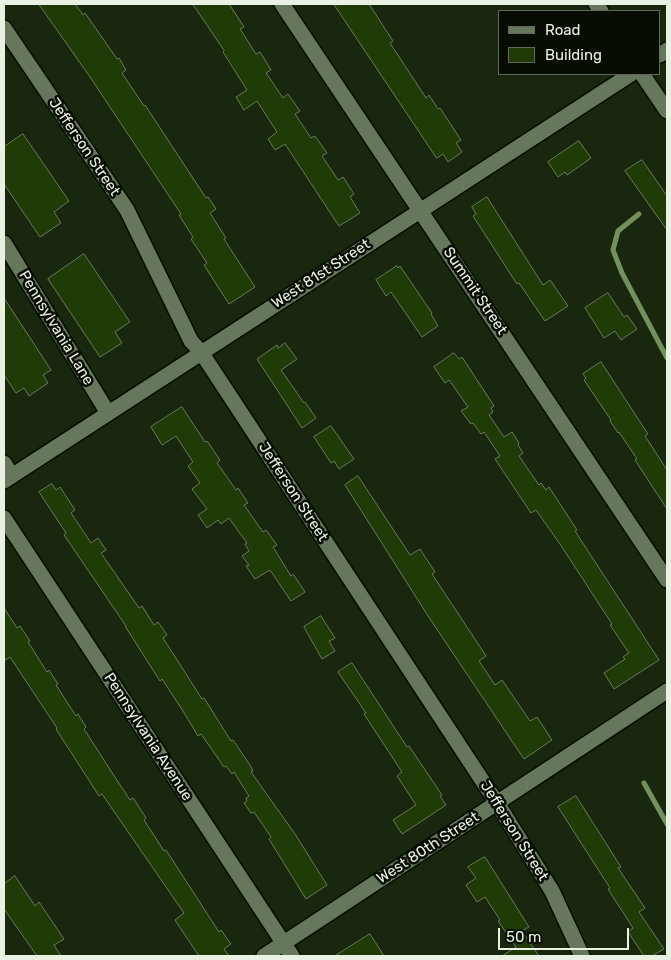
<!DOCTYPE html>
<html>
<head>
<meta charset="utf-8">
<style>
  body { margin:0 }
  #map { position:relative; width:671px; height:960px; overflow:hidden; background:#19270e; font-family:Rubik,sans-serif }
  canvas { display:block }
  .frame { position:absolute; inset:0; border:5px solid #e8f1e2; pointer-events:none }
  .legend { position:absolute; left:498px; top:10px; width:162px; height:65px; box-sizing:border-box; background:#080d04; border:1px solid #62685d; margin:0; padding:6px 9px; list-style:none; font-size:15px; color:#e8f1e2 }
  .legend li { display:flex; align-items:center; gap:10px; height:25px }
  .legend b { width:25px; border:1px solid #62685d }
  .scale { position:absolute; left:498px; top:928px; width:131px; height:22px; box-sizing:border-box; border:2px solid #e8f1e2; border-top:0; padding-left:6px; font-size:15px; line-height:18px; white-space:nowrap; color:#e8f1e2; -webkit-text-stroke:4px #080d04; paint-order:stroke }
</style>
</head>
<body>
<div id="map">
<canvas width="671" height="960"></canvas>
<div class="frame"></div>
<ul class="legend">
<li><b style="height:6px;background:#67775c"></b>Road</li>
<li><b style="height:14px;background:#203b05"></b>Building</li>
</ul>
<div class="scale">50 m</div>
</div>
<script>
const context = document.querySelector('canvas').getContext('2d');
context.lineJoin = 'round';
function strokePath(path, color, width, dash) { context.strokeStyle = color; context.lineWidth = width; context.lineCap = dash ? 'butt' : 'round'; context.setLineDash(dash || []); context.stroke(path); }
function paint(path, color) { context.fillStyle = color; context.fill(path, 'evenodd'); }
function write(font, color, halo, rows, align = 'center') {
  context.font = font + ' Rubik,sans-serif'; context.lineWidth = 5; context.setLineDash([]); context.textBaseline = 'middle'; context.strokeStyle = halo; context.fillStyle = color; for (const [text, x, y, turn = 0] of rows) {
    context.save(); context.translate(x, y); context.rotate((+turn || 0) * Math.PI / 180); context.textAlign = isNaN(turn) ? turn : align; if (halo) context.strokeText(text, 0, 0); context.fillText(text, 0, 0); context.restore();
  }
}
strokePath(new Path2D(`
  M639 214 618 231 613 250 622 273 667 358
  M644 783 667 824`), '#74905c', 5);
const building = new Path2D(`
  M39 4H75L83 15 85 13 117 59 119 58 126 70 122 73 144 106 145 105 206 198 208 197 216 209 210 213 226 238 224 239 255 287 229 304 204 265 207 263 191 239 193 237 179 215 181 214 90 77Z
  M193 4H229L244 27 240 29 256 54 260 52 271 70 266 73 283 98 288 94 300 111 295 114 311 138 315 136 327 153 322 156 338 180 343 177 354 194 350 197 360 213 339 226 285 144 275 150 268 139 277 132 257 101 244 110 236 97 247 90 223 52 224 51Z
  M334 4H369L393 41 390 43 426 98 429 95 438 109 440 108 461 140 456 143 462 152 448 162 443 154 437 158Z
  M23 134 69 201 54 212 61 223 40 237 4 184V147Z
  M579 141 591 158 567 175 565 172 558 177 548 162Z
  M642 160 667 196V230L625 171Z
  M487 197 543 285 550 280 568 306 545 321 519 283 517 284 473 216 476 214 472 207Z
  M84 254 130 322 115 332 122 343 100 357 48 279Z
  M397 266 398 268 400 266 432 313 431 314 438 326 422 337 391 292 386 296 376 280Z
  M608 293 624 317 627 315 637 329 621 340 615 331 604 338 585 308Z
  M4 298 51 370 43 375 48 383 29 396 24 388 16 393 4 375Z
  M285 343 297 359 281 370 304 403 305 402 316 418 302 428 257 359 277 345 278 348Z
  M454 353 459 359 462 357 494 406 491 408 493 412 489 415 504 437 512 432 519 443 518 445 523 453 519 456 539 485 541 483 546 490 549 487 577 530 575 531 659 660 614 689 604 673 625 659 623 657 629 653 610 625 612 624 562 547 536 510 531 513 495 459 500 456 484 432 481 434 473 423 471 424 461 411 468 407 449 380 445 383 434 367Z
  M601 362 648 434 645 436 667 470V509L635 460 637 459 619 432 618 433 610 421 611 420 584 380 586 378 583 374Z
  M182 407 205 442 207 441 220 460 217 463 236 490 238 488 248 503 244 505 263 532 266 530 277 545 273 547 291 576 293 574 305 592 291 601 270 570 255 579 246 566 249 565 242 556 249 551 245 544 247 543 229 518 221 524 218 520 207 528 198 515 207 509 192 489 200 483 188 466 193 462 176 436 162 445 151 427Z
  M331 426 354 459 339 469 334 461 331 463 314 437Z
  M358 476 410 555 420 549 435 572 432 574 486 656 479 661 495 685 502 680 530 721 537 717 552 740 524 759 428 616 345 485Z
  M52 484 56 490 60 487 75 510 71 513 91 543 98 538 106 550 101 553 139 608 142 606 154 625 158 622 167 635 163 638 202 699 204 698 231 741 233 740 250 765 253 771 251 772 295 834 327 885 306 899 269 839 271 837 254 812 251 813 244 803 247 801 246 798 249 796 234 772 232 774 226 766 224 767 201 734 198 736 183 711 162 679 160 681 125 626H126L64 535 66 533 39 492Z
  M4 608 17 628 20 626 30 641 28 642 47 672 49 670 58 684 56 685 76 716 78 714 86 727 84 729 109 768 130 800 133 798 146 818 144 820 164 851 166 850 219 932 221 930 231 944 224 949 229 956H199L175 920 184 913 102 794 99 796 56 729 57 728 10 657 4 661Z
  M321 616 335 638 329 641 335 651 322 659 304 627Z
  M352 663 407 747 409 746 442 795 440 796 446 805 402 834 393 820 416 805 397 776 402 772 364 714 366 713 338 672Z
  M576 796 621 867 618 868 645 908 639 912 664 949 652 956H644L628 932 633 928 608 889 610 888 558 807Z
  M485 857 529 927 522 931 539 956H502L516 947 498 921 500 920 485 897 477 902 466 885 476 878 468 867Z
  M15 876 35 906 39 902 64 939 54 945 61 956H37L4 909V884Z
  M370 934 384 956H335Z`);
paint(building, '#203b05');
strokePath(building, '#69795e', 1);
const minor = new Path2D(`
  M282 4 667 580
  M596 4 601 11
  M4 28 127 210 191 341 201 352 497 803 552 891 582 956
  M660 55 667 50
  M642 74 667 111
  M4 243 108 413
  M4 463 12 476
  M4 481 631 74
  M4 518 292 956
  M264 956 667 691`);
strokePath(minor, '#040f00', 18);
strokePath(minor, '#67775c', 15);
write('15px', '#e8f1e2', '#080d04', [
  ["Jefferson Street",84,147,56],
  ["West 81st Street",321,274,-33],
  ["Summit Street",475,291,56],
  ["Pennsylvania Lane",56,328,59],
  ["Jefferson Street",293,492,57],
  ["Pennsylvania Avenue",148,737,57],
  ["Jefferson Street",514,831,58],
  ["West 80th Street",428,848,-33]
]);
</script>
</body>
</html>
